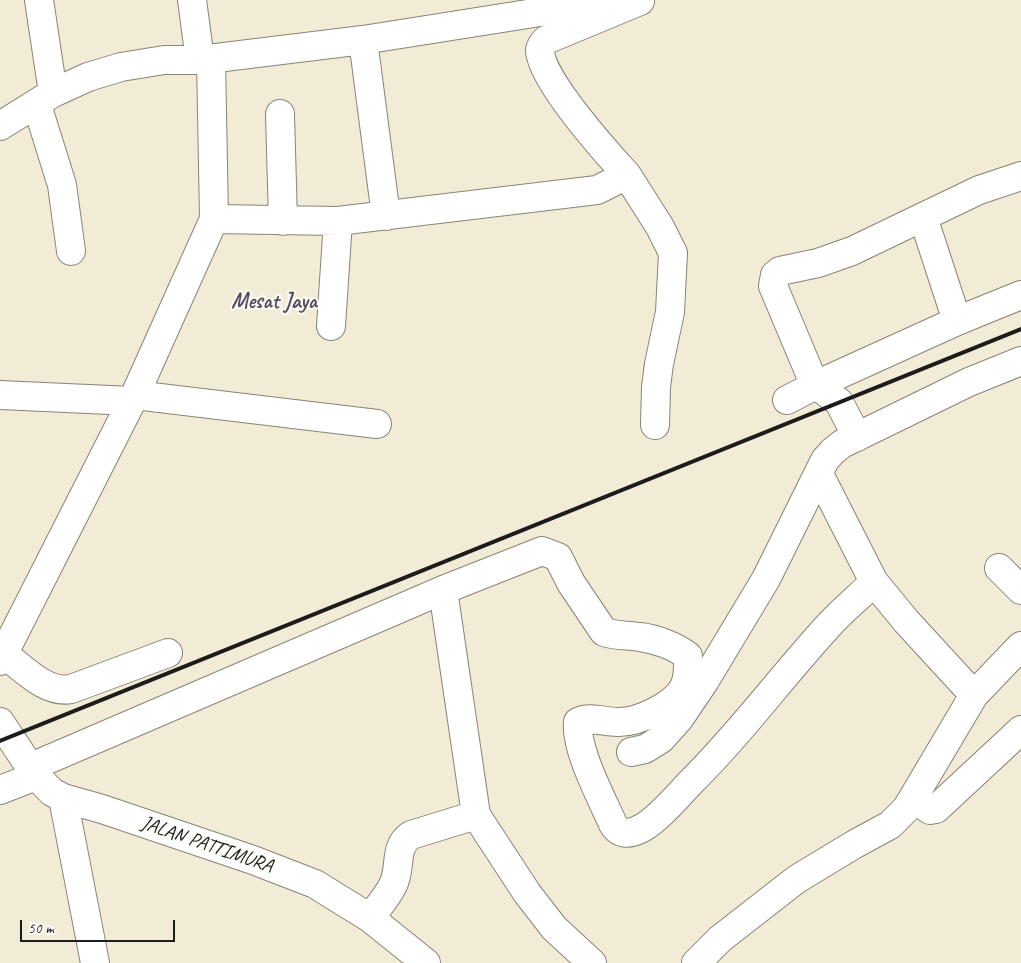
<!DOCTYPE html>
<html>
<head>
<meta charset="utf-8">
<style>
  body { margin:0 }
  #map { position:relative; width:1021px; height:963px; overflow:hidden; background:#f2ebd5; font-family:Caveat,sans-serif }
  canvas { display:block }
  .scale { position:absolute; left:20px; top:920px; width:155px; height:22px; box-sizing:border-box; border:2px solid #1c1c1c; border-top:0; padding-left:6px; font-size:15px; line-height:18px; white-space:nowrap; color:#1c1c1c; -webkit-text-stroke:4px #fdfcf7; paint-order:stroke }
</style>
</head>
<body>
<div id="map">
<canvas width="1021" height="963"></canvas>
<div class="scale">50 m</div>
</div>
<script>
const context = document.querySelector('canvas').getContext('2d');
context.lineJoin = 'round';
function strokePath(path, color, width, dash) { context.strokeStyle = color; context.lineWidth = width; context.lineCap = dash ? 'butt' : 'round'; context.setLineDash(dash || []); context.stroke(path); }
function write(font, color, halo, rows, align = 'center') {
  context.font = font + ' Caveat,sans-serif'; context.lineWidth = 4; context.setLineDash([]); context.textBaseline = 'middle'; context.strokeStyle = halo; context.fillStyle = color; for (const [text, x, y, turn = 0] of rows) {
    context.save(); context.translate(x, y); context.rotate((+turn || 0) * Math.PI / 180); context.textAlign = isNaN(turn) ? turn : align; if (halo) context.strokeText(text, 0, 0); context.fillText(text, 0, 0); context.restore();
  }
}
const minor = new Path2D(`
  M39 0 53 93
  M192 0 200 60
  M363 40 386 216
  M37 105 62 185 71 251
  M280 114 283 221
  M0 126 53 93 88 77 121 67 164 60H200L363 40 553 10 610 4
  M627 175 660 227 673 253 670 312 659 364 656 387 655 425
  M923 217 957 321
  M214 219 338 221 597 190 627 175C606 152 540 79 540 50 541 45 543 43 546 40L640 1
  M331 326 338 221
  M0 395 132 401
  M135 395 377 424
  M787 400 816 385 813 381 773 286 775 275 780 271 818 263 852 251 979 190 1021 176
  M857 437 839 402 816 385 957 321 1021 295
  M819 474 874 582 906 621 974 695
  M999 568 1021 590
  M443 590 476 815 527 893 554 928 592 963
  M4 654C23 668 46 694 71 689L168 653
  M0 661 135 395 214 219 211 59
  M0 722 36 776 52 792 63 798 102 809 253 860 315 884 370 918 426 963
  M631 752 645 749 661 739 679 719 704 682 766 579 825 460 833 451 842 444 969 382 1021 361
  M31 767 443 590 542 551 558 557 571 583 604 632C615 636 628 635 640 637 656 639 675 646 688 656 688 666 689 677 684 687 675 705 638 723 617 722 605 722 589 716 578 722 575 749 602 799 613 824 620 836 631 834 642 828 657 820 677 797 689 784 740 734 782 676 830 624 844 609 860 596 874 582
  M0 790 36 776
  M63 798 95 963
  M913 798 930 810 936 809 1021 730
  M370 918C378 907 387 897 393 885 402 867 393 847 411 835L476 815
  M696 963 720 939 797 879 855 844 890 825 907 808 974 695 1021 646`);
strokePath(minor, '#878478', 30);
strokePath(minor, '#fff', 28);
strokePath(new Path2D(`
  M0 741 1021 329`), '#1c1c1c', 4);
write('20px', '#1c1c1c', '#fdfcf7', [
  ["JALAN PATTIMURA",207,845,19]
]);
write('bold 22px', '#5c4d5e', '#fdfcf7', [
  ["Mesat Jaya",274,302]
]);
</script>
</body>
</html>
